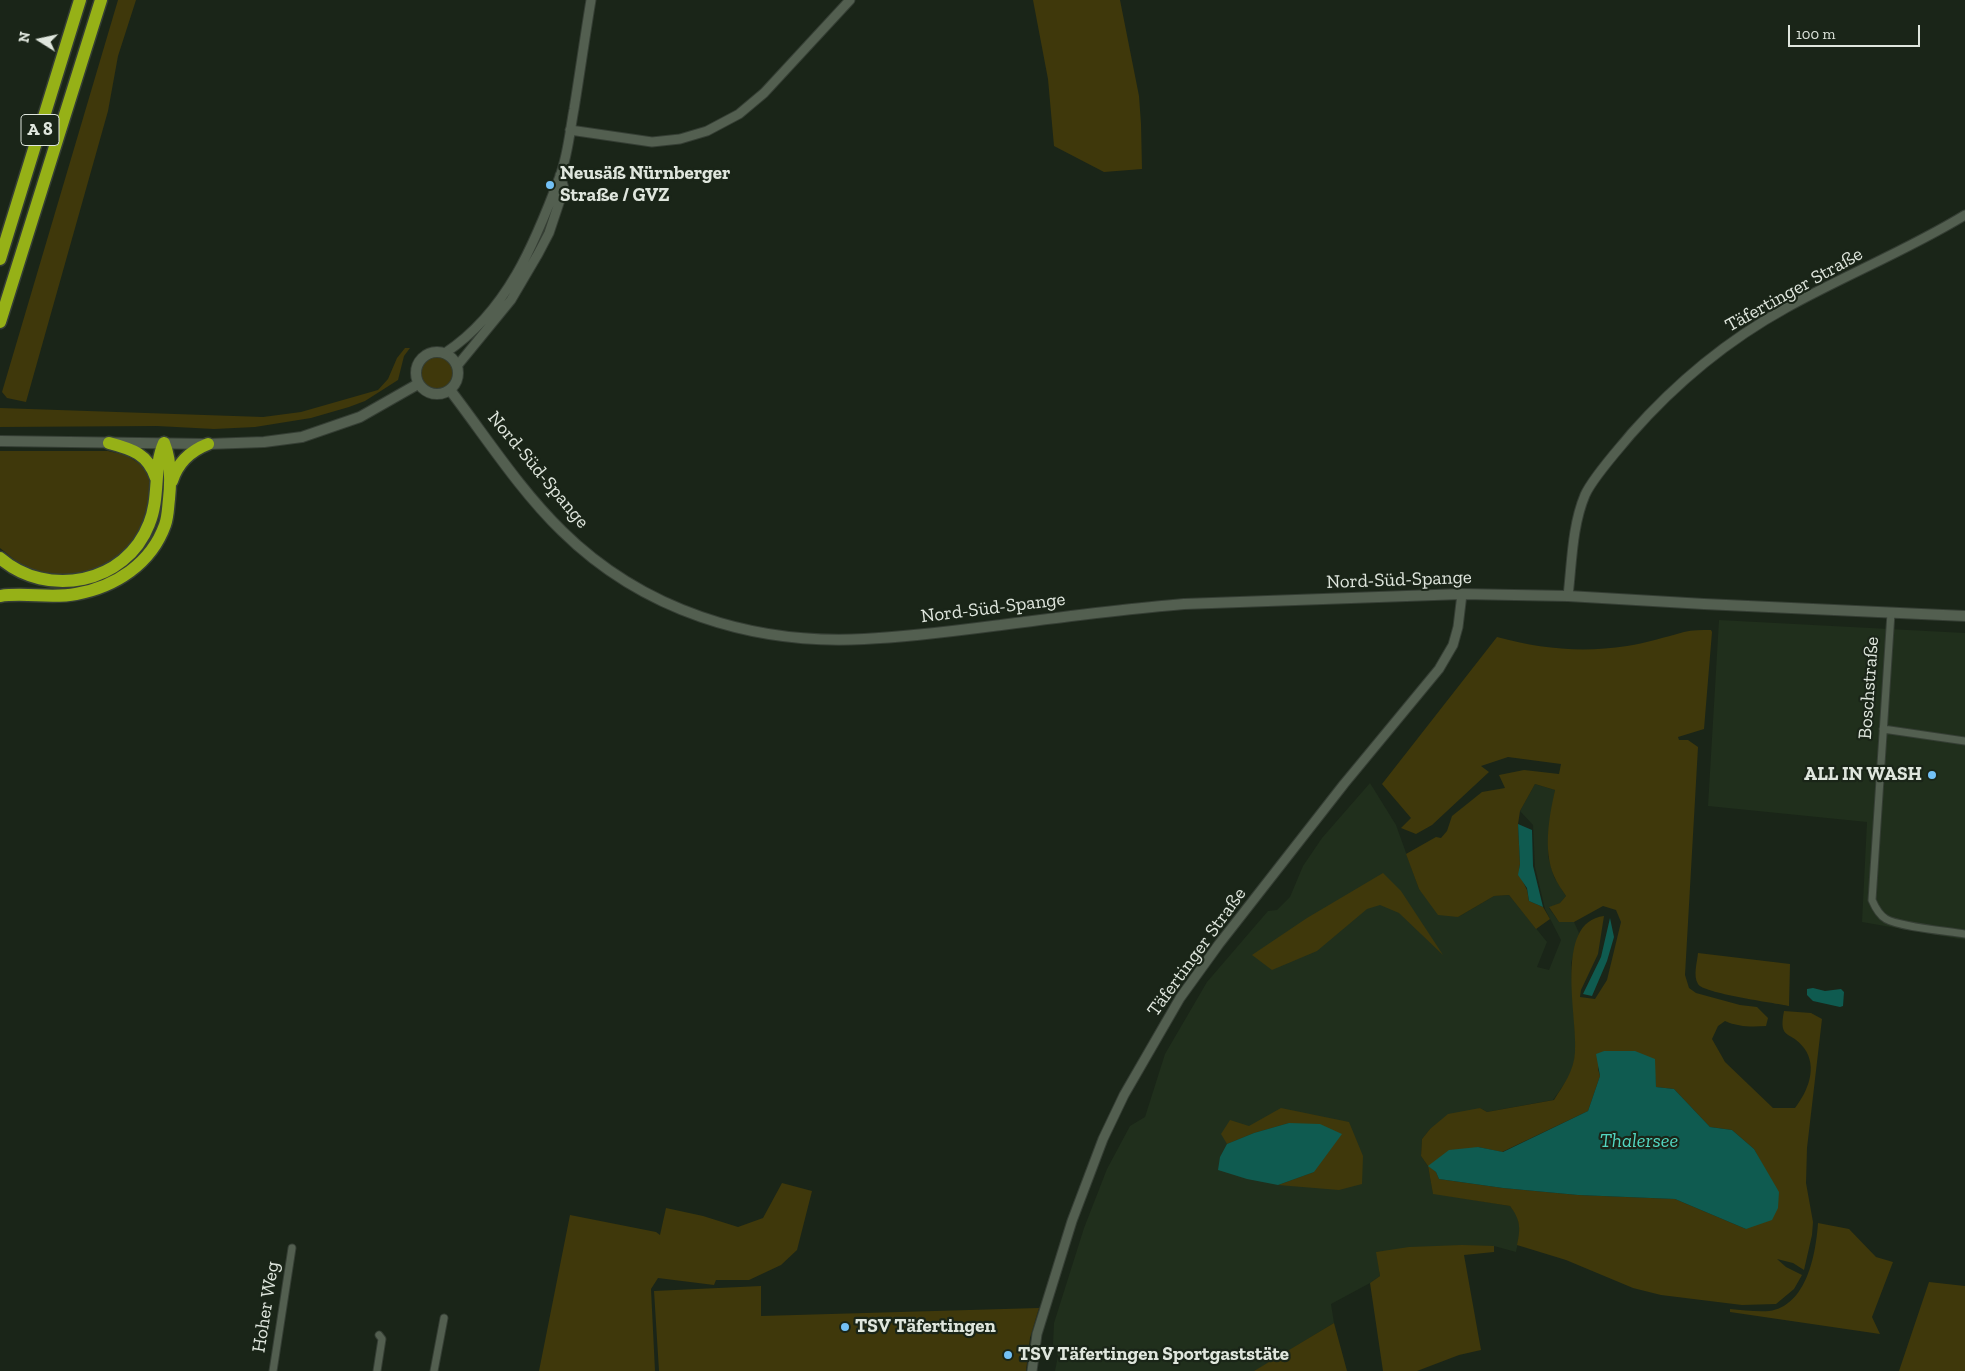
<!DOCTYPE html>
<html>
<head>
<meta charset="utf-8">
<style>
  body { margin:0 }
  #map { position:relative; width:1965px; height:1371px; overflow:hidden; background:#1a2518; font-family:"Zilla Slab",serif }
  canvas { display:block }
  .north { position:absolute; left:15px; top:15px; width:50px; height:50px; -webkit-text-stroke:4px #1a2518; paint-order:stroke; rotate:280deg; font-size:14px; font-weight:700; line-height:20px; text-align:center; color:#dfe6dd }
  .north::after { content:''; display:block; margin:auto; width:18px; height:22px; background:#dfe6dd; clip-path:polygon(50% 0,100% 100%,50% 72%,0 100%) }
  .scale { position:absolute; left:1788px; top:25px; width:132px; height:22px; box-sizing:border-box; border:2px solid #dfe6dd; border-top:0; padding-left:6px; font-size:15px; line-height:18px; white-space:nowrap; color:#dfe6dd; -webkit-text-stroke:4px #1a2518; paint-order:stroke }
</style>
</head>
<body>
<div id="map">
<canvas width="1965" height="1371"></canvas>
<div class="north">N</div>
<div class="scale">100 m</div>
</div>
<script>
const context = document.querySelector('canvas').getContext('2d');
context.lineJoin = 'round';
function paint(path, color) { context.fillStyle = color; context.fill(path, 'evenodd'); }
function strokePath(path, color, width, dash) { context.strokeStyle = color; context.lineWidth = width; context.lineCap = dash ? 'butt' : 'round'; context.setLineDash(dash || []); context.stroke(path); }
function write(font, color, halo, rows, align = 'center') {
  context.font = font + ' "Zilla Slab",serif'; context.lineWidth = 4.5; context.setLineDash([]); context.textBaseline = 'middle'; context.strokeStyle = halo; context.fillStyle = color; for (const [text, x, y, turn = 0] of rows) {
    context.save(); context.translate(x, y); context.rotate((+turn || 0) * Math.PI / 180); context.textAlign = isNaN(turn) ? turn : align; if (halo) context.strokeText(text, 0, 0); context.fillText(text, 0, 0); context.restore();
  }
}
paint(new Path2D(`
  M1719 620 1965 633V940L1862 922 1867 822 1708 806Z
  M1370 783 1396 825 1419 889 1458 917 1494 896 1509 895 1547 942 1537 967 1549 970 1561 940 1545 909 1535 867 1533 825 1520 811 1535 784 1555 790 1548 839V856L1554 877 1566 896 1560 903 1549 908 1559 922H1574L1579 933 1571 963 1576 1051 1572 1073 1553 1100 1487 1112 1480 1108 1430 1129 1422 1139 1421 1156 1428 1166 1433 1193 1510 1206 1518 1216 1520 1233 1516 1252 1494 1246 1377 1252 1380 1276 1370 1283 1331 1304 1334 1323 1255 1371H1055L1058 1356 1053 1345 1054 1323 1084 1228 1107 1169 1130 1126 1145 1117 1165 1054 1207 982 1268 911 1277 910 1290 897 1303 866 1322 838Z`), '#202f1c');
paint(new Path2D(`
  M118 0H136L118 56 108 111 26 402 7 398 2 392Z
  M1033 0H1120L1139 96 1141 124 1142 169 1104 172 1054 146 1048 79Z
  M405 348H410L404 356 398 380 365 401 349 407 311 418 255 427 214 429 157 426 0 427V408L263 417 301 412 378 390 388 379 397 358Z
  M420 373a17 17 0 1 1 34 0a17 17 0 1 1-34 0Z
  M0 451H108L126 455 148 469 154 485 142 535 110 565 74 577 33 572 16 561 0 548Z
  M1711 630 1712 632 1704 729 1678 737 1679 740H1688L1698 747 1685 975 1689 988 1696 993 1740 1005 1757 1007 1768 1018 1766 1026C1752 1027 1738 1027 1725 1021L1718 1026 1712 1039 1725 1062 1773 1108H1795C1808 1091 1818 1067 1804 1048 1791 1030 1778 1041 1784 1011L1811 1013 1822 1019 1807 1148 1806 1183 1813 1222 1812 1235 1804 1270 1793 1263 1777 1259 1786 1267 1802 1275 1794 1289 1776 1304 1742 1305 1661 1295 1633 1288 1566 1260 1517 1245C1521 1228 1520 1219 1510 1206L1433 1194 1428 1166 1421 1156 1422 1139 1430 1129 1448 1114 1480 1108 1487 1112 1554 1100C1564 1084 1574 1071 1575 1052 1578 1018 1553 922 1604 916L1598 954 1581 990 1580 997 1595 999 1607 980 1621 922 1616 910 1603 906 1574 922H1559L1549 907 1560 903 1566 896C1562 890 1557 883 1554 876 1543 850 1549 817 1555 790L1535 784 1520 811 1518 824 1520 864C1517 874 1522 879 1526 888 1528 891 1528 897 1529 901L1543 907 1550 919 1536 929 1509 895 1494 896 1458 917 1438 915 1419 889 1406 854 1436 837 1441 838 1447 831 1452 816 1482 792 1505 788 1499 775 1524 770 1559 774 1561 764 1508 757 1481 766 1489 772 1432 825 1416 834 1401 828 1411 818 1382 784 1497 637C1541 649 1582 653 1627 646 1647 643 1665 637 1684 632 1692 630 1702 630 1711 630ZM1604 1051 1613 1052 1655 1076 1656 1087 1674 1089 1710 1127 1732 1130 1754 1149 1763 1166 1746 1229 1675 1199 1578 1195 1503 1188 1439 1179 1436 1172 1429 1166 1478 1147 1502 1152 1588 1111 1600 1076 1598 1069Z
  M1383 873 1401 891 1443 955 1399 913 1380 905 1367 909 1317 951 1272 970 1252 955 1307 918Z
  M1698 953 1790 964 1789 1006C1775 1003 1702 993 1698 984 1693 976 1697 963 1698 953Z
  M1281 1108 1349 1122 1363 1156 1362 1184 1339 1190 1278 1185 1314 1172 1289 1123 1254 1133 1227 1144 1221 1134 1230 1120 1249 1126Z
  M782 1183 812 1191 797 1250 781 1265 749 1280H716L714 1285 658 1278 651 1289 655 1371H539L570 1215 656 1232 660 1235 666 1208 703 1216 738 1227 763 1218Z
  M1818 1223 1849 1229 1876 1257 1893 1262 1872 1317 1880 1334 1730 1312V1309C1742 1310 1757 1312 1769 1311 1807 1306 1816 1253 1818 1223Z
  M1462 1245 1494 1246V1252L1464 1255 1481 1350 1459 1355 1417 1371H1383L1370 1283 1380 1276 1376 1252 1409 1247Z
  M1929 1282 1965 1286V1371H1899Z
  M761 1286V1316L1039 1308 1030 1338 1026 1371H659L654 1291Z
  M1334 1323 1347 1371H1254Z`), '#3f380b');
paint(new Path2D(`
  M1518 824 1532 830 1533 866 1543 907 1529 901 1527 888 1518 875 1520 864Z
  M1610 918 1614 937 1607 961 1592 996 1583 994 1601 957Z
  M1813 988 1825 991 1841 989 1844 992 1843 1006 1840 1007 1813 1001 1807 995V989Z
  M1604 1051H1635L1655 1059 1656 1087 1674 1089 1710 1127 1732 1130 1754 1149 1779 1192 1778 1208 1772 1220 1746 1229 1675 1199 1578 1195 1503 1188 1439 1179 1436 1172 1428 1166 1449 1150 1478 1147 1503 1152 1588 1111 1600 1076 1596 1054Z
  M1289 1123 1320 1124 1342 1134 1314 1172 1278 1185 1247 1179 1218 1170 1220 1157 1227 1144 1254 1133Z`), '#0f5b50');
const minor = new Path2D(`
  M1891 613 1872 900C1875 907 1879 915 1886 919 1900 927 1947 931 1965 934
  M1883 729 1965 741
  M273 1371 292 1248
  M377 1371 382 1339 379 1335
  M434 1371 444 1318`);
const tertiary = new Path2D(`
  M570 130 652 142 680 139 707 131 739 114 764 93 850 0
  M445 353C507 312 535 243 560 176 568 155 570 130 574 109 580 72 585 36 591 0
  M457 366 511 300 538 254 549 233 564 188 560 175
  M1568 596C1572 562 1572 526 1585 495 1593 477 1618 450 1631 434 1675 384 1728 340 1786 308 1845 275 1908 250 1965 215
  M1032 1371 1037 1334 1072 1221 1103 1139 1124 1095 1180 998 1219 944 1344 784 1439 669 1453 645 1458 627 1462 594`);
const secondary = new Path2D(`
  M416 373a21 21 0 1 1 42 0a21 21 0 1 1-42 0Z
  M450 390C486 437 519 489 562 531 642 610 752 645 864 639 910 637 955 631 1001 625 1062 617 1123 609 1184 604L1462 594 1568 596 1704 604 1965 616
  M0 441 208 444 264 442 302 437 360 417 418 384`);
const motorway = new Path2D(`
  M0 259 80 0
  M0 322 101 0
  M109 443C132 449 148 454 156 478
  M172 481C178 462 190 451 208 444
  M0 558C47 599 126 584 149 524 160 498 153 468 164 443
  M0 596C25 592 51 599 76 594 115 587 151 564 165 525 168 517 168 507 169 499 171 480 171 460 164 443`);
strokePath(minor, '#353e34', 9);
strokePath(tertiary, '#353e34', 11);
strokePath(secondary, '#353e34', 12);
strokePath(motorway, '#353e34', 15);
strokePath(minor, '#535f50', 7);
strokePath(tertiary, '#535f50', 9);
strokePath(secondary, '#535f50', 10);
strokePath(motorway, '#96b117', 12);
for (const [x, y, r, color] of [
  [550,185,5,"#73c1f6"],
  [1932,775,5,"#73c1f6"],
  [845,1327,5,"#73c1f6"],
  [1008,1355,5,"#73c1f6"]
]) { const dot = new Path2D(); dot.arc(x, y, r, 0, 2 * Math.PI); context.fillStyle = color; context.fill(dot); strokePath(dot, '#1a2518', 2); }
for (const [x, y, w] of [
  [40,130,38]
]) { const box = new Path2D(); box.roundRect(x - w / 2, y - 15.5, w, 31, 4); context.fillStyle = '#1a2518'; context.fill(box); strokePath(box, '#dfe6dd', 1); }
write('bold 18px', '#dfe6dd', null, [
  ["A 8",40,130]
]);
write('bold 19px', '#dfe6dd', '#1a2518', [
  ["Neusäß Nürnberger",560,174],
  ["Straße / GVZ",560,196],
  ["ALL IN WASH",1922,775,"right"],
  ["TSV Täfertingen",855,1327],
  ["TSV Täfertingen Sportgaststäte",1018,1355]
], 'left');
write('19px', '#dfe6dd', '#1a2518', [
  ["Täfertinger Straße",1794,290,-29],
  ["Nord-Süd-Spange",538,470,50],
  ["Nord-Süd-Spange",1399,580,-2],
  ["Nord-Süd-Spange",993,608,-7],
  ["Boschstraße",1869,688,-86],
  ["Täfertinger Straße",1197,952,-54],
  ["Hoher Weg",266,1307,-81]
]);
write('italic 20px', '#52d7c1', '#1a2518', [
  ["Thalersee",1639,1141]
]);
</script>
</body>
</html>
